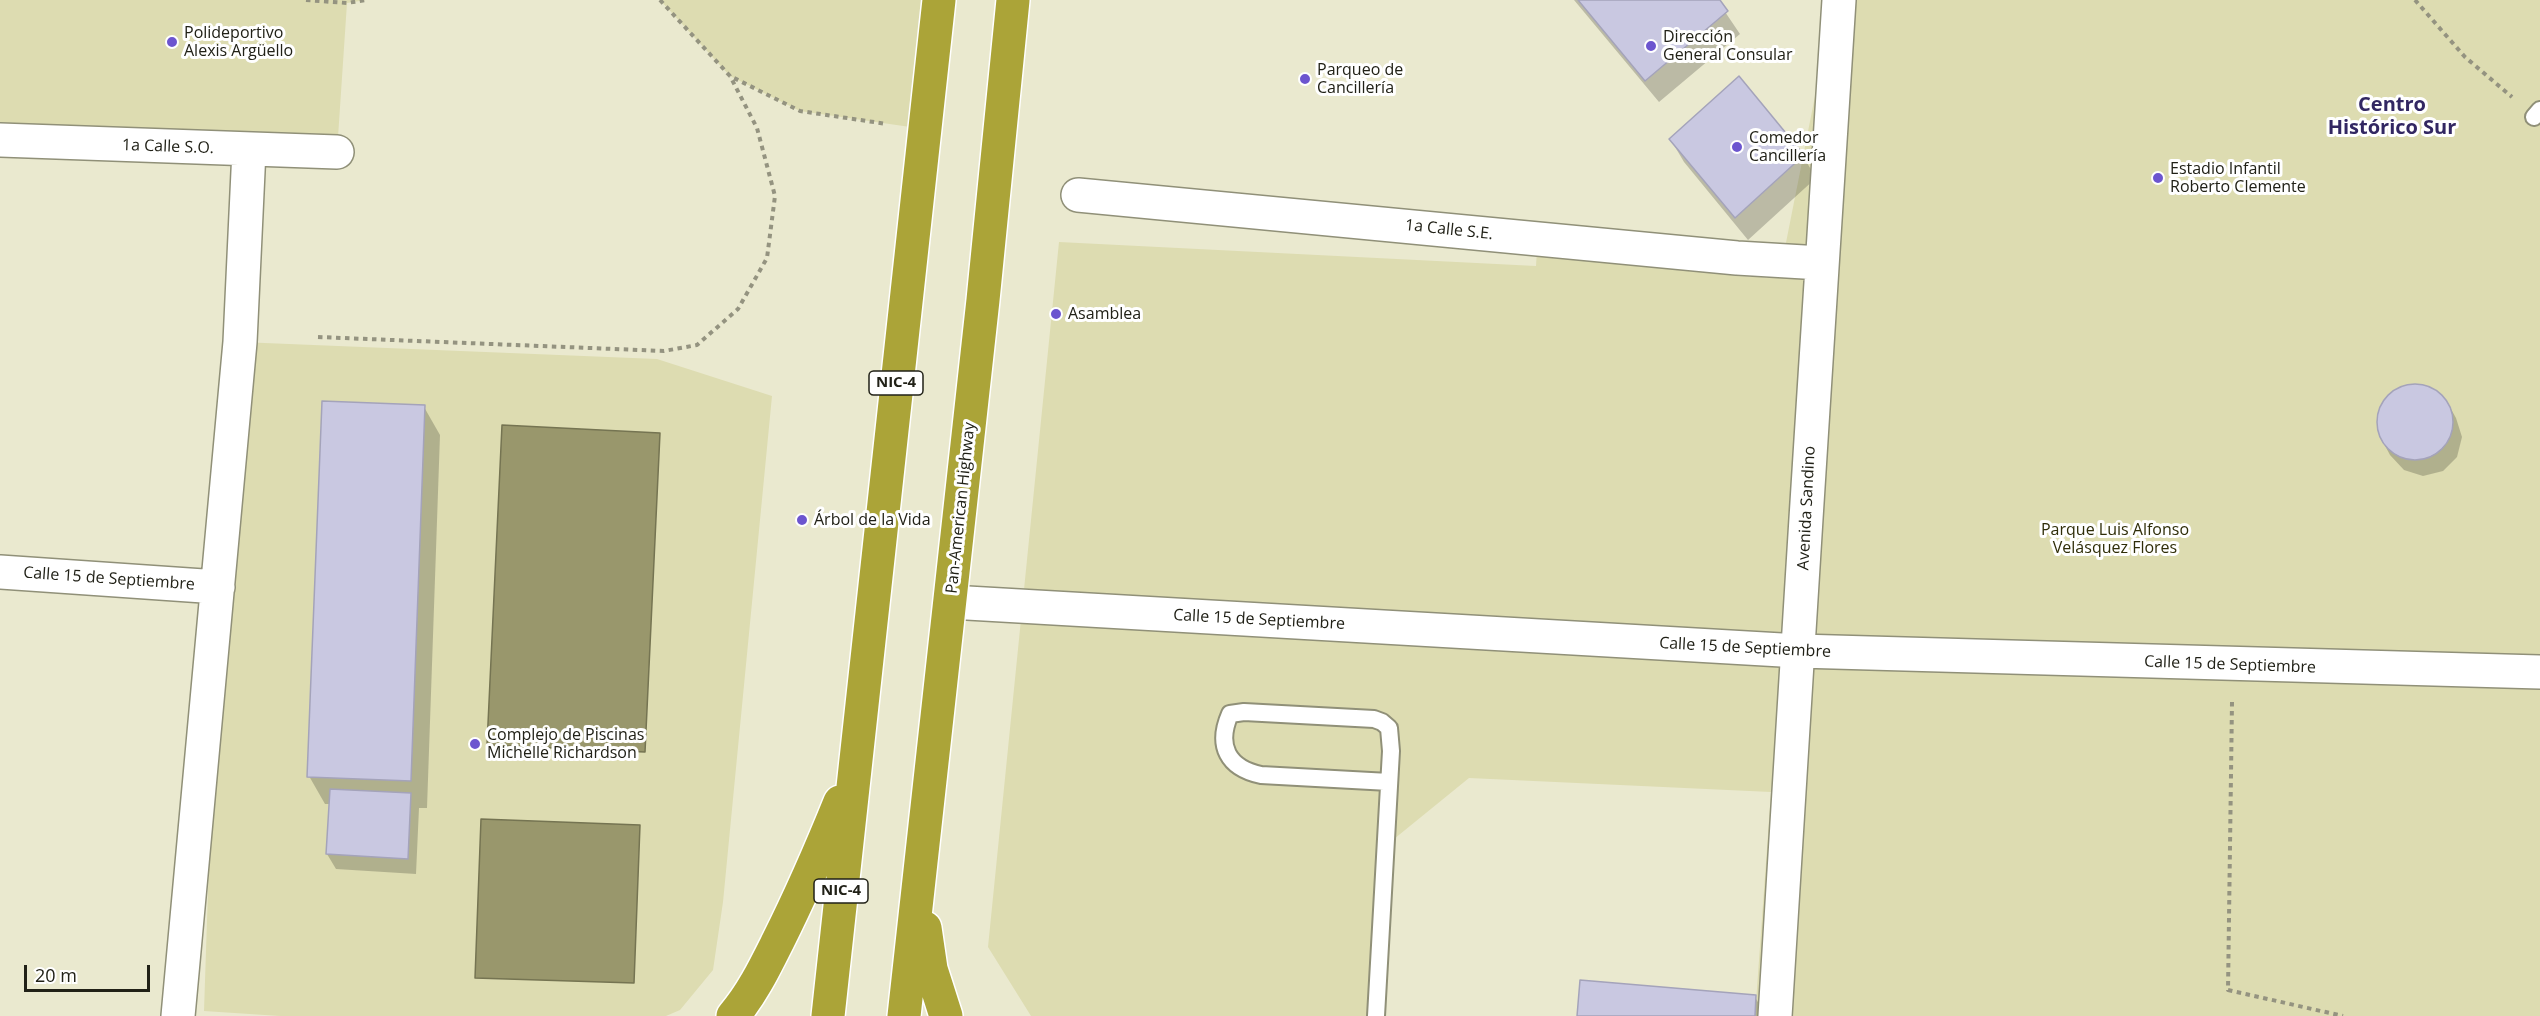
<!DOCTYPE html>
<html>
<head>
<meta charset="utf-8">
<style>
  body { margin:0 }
  #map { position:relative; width:2540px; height:1016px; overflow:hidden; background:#eae9cf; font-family:"Open Sans",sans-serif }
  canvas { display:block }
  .scale { position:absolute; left:24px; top:965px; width:126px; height:27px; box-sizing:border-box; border:3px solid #212117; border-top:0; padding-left:8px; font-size:18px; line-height:21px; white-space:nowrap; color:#212117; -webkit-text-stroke:4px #fff; paint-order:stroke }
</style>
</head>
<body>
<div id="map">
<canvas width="2540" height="1016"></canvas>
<div class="scale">20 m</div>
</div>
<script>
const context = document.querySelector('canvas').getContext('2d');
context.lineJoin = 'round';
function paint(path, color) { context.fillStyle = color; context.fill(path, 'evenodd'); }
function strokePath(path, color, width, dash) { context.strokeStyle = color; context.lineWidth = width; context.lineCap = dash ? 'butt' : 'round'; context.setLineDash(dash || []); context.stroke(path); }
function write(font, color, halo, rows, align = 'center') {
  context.font = font + ' "Open Sans",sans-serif'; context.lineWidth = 6; context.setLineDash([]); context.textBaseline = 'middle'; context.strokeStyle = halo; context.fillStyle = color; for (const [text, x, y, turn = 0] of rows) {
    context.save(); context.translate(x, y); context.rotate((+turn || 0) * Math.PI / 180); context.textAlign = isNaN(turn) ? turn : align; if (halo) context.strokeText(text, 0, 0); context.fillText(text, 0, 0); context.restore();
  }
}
paint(new Path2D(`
  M0 0H366L347 3 337 152 0 140Z
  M660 0H939L924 129 800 111 730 76Z
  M1834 0H2540V1016H1755L1771 792 1469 778 1394 839 1384 1016H1031L988 947 1059 242 1536 266 1537 250 1737 258V276L1779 278Z
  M240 342 657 359 772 396 723 902 713 970 680 1010 666 1016H280L204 1011 218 587Z`), '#dddcb1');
const water = new Path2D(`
  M502 425 660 433 645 752 487 745Z
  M481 819 640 825 634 983 475 978Z`);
paint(water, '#99976c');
strokePath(water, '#757452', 1.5);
paint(new Path2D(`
  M1574 0H1717L1740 34 1659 102Z
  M1739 78 1803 156 1816 178 1748 240 1684 162 1671 140Z
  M2412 385 2432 389 2447 402 2456 418 2462 437 2457 457 2443 471 2423 476 2404 470 2390 455 2381 438 2377 421 2382 403 2395 390Z
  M424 407 440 435 427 808H419L416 874 336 869 327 854 331 804H325L309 776Z
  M1755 997 1766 1016H1579Z`), '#0003');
const building = new Path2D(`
  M1578 0H1720L1728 11 1645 81Z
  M1739 76 1804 155 1735 218 1669 139Z
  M2377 422a38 38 0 1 1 76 0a38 38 0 1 1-76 0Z
  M322 401 425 405 411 781 307 777Z
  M330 789 411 793 408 859 326 854Z
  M1580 980 1756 995 1755 1016H1577Z`);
paint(building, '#c9c8e1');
strokePath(building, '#a4a3ba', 1.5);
const lane = new Path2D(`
  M2534 117 2540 110
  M1376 1016 1391 751 1389 728 1382 722 1374 719 1244 712 1230 714C1216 746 1228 768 1261 775L1389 782`);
const street = new Path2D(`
  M0 140 337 152
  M1078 195 1737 258 1821 263
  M0 572 218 587
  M950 602 1799 651 2540 672
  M178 1016 240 342 249 150
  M1775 1016C1798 677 1815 339 1839 0`);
const highway = new Path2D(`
  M925 928 931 969 946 1016
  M733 1016C752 994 765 967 778 941 801 895 821 849 840 802
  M828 1016 939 0
  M904 1016 983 300 1013 0`);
strokePath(lane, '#909078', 20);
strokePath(street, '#909078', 36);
strokePath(highway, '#fff', 36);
strokePath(new Path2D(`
  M306 0 347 3 366 0
  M660 0 730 76 800 111 887 124
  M2415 0 2465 57 2512 97
  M318 337 664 351 697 345 738 309 767 258 775 196 757 128 730 76
  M2232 702 2228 990 2343 1016`), '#949380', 4, [4.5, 4.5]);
strokePath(lane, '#fff', 16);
strokePath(street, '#fff', 33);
strokePath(highway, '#aba438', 33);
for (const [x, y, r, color] of [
  [172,42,6,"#6c55cf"],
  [1651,46,6,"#6c55cf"],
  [1305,79,6,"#6c55cf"],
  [1737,147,6,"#6c55cf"],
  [2158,178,6,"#6c55cf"],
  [1056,314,6,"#6c55cf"],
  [802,520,6,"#6c55cf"],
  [475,744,6,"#6c55cf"]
]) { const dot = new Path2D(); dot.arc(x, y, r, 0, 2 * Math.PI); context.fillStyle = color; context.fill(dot); strokePath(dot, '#fff', 2); }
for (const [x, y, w] of [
  [896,383,54],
  [841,891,54]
]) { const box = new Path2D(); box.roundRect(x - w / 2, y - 12, w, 24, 4.5); context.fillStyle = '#fff'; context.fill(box); strokePath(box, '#212117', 1.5); }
write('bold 15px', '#212117', null, [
  ["NIC-4",896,383],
  ["NIC-4",841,891]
]);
write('16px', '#212117', '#fff', [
  ["Polideportivo",184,33],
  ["Alexis Argüello",184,51],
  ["Dirección",1663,37],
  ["General Consular",1663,55],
  ["Parqueo de",1317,70],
  ["Cancillería",1317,88],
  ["Comedor",1749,138],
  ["Cancillería",1749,156],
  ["Estadio Infantil",2170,169],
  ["Roberto Clemente",2170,187],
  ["Asamblea",1068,314],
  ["Árbol de la Vida",814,520],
  ["Complejo de Piscinas",487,735],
  ["Michelle Richardson",487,753]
], 'left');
write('16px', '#212117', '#fff', [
  ["1a Calle S.O.",168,147,2],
  ["1a Calle S.E.",1449,230,6],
  ["Pan-American Highway",961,508,-84],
  ["Avenida Sandino",1807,508,-87],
  ["Calle 15 de Septiembre",109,579,4],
  ["Calle 15 de Septiembre",1259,620,3],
  ["Calle 15 de Septiembre",1745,648,3],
  ["Calle 15 de Septiembre",2230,665,2]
]);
write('16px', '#2f2d08', '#fff', [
  ["Parque Luis Alfonso",2115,530],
  ["Velásquez Flores",2115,548]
]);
write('bold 20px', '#322762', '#fff', [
  ["Centro",2392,105],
  ["Histórico Sur",2392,128]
]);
</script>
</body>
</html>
